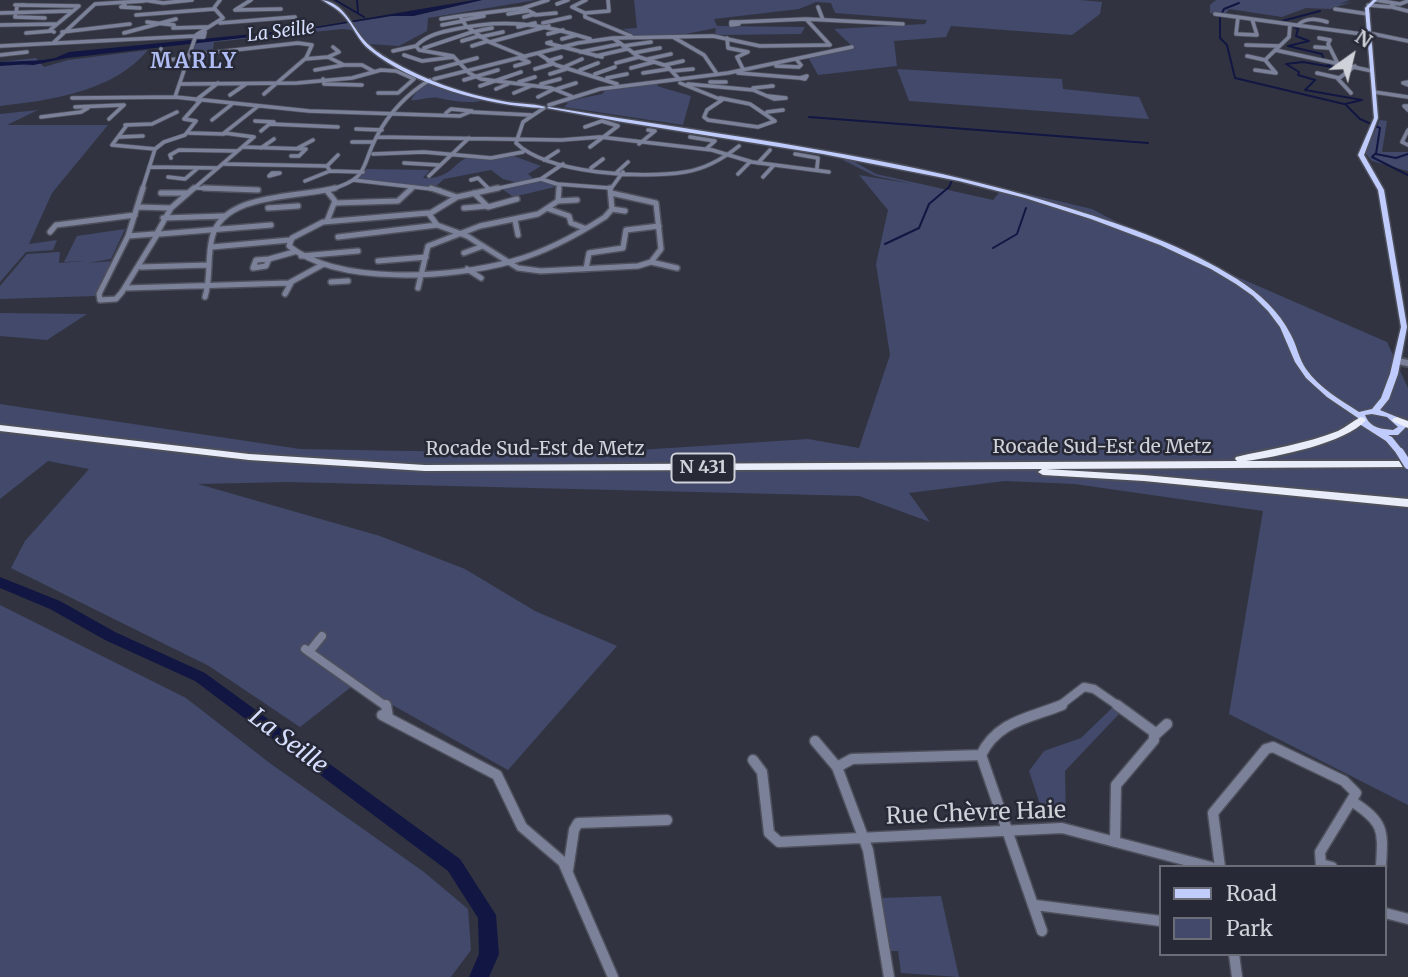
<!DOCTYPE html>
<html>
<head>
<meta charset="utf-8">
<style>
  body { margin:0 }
  #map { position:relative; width:1408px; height:977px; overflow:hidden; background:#313440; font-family:Merriweather,serif }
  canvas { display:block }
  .legend { position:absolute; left:1159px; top:865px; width:228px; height:91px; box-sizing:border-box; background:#272a36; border:2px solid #6b6d77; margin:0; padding:9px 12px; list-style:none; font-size:21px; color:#d0d2d9 }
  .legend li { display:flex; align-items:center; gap:14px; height:35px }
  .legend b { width:35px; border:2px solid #6b6d77 }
  .north { position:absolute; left:1317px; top:21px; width:70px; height:70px; -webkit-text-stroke:5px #272a36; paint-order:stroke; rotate:34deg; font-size:19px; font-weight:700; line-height:28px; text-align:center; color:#d0d2d9 }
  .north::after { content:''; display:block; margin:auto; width:24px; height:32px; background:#d0d2d9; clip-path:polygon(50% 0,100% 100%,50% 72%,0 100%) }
</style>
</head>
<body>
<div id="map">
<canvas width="1408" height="977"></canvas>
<ul class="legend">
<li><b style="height:9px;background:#c0ccfe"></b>Road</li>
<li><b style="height:19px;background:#42496b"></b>Park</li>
</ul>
<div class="north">N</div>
</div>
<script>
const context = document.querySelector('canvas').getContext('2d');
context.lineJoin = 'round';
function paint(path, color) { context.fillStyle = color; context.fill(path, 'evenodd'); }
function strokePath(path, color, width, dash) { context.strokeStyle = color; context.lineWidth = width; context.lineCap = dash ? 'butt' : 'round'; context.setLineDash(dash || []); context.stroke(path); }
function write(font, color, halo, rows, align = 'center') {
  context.font = font + ' Merriweather,serif'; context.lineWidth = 5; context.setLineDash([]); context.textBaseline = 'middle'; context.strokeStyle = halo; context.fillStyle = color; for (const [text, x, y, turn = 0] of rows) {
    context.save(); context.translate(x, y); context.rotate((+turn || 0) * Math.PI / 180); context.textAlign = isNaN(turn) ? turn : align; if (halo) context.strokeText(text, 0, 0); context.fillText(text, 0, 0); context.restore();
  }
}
paint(new Path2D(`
  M482 0H536L428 18 427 31 399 46 368 44 359 31 343 29 214 42 213 49 225 51 192 54 194 43 286 33 391 16H413Z
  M634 0H1080L1102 2 1100 14 1072 35 951 26 946 37 894 41 897 66 818 75 808 57 853 47 834 29 925 24 927 20 835 13 831 3 816 2 799 9 714 19 717 26 805 27 801 34 715 35 716 28 681 35 635 36 623 29 637 28Z
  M1216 0H1350L1339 4 1352 2 1330 9 1306 8 1282 17 1229 9 1225 15 1210 13V5Z
  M148 50C113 92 51 100 0 106V62L36 58 44 67 68 60Z
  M897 69 1062 79 1063 89 1139 97 1149 119 909 101Z
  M651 81 660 82 657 86 691 96 683 125 564 107 568 103 563 102 602 94 608 87Z
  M427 83 432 84 487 99C471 105 454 101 438 98 429 96 420 101 411 100L418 89Z
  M38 110 7 125H108L52 193 29 244 57 240 53 250 26 252 0 282V114Z
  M1380 120 1387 121 1382 152H1408V171L1372 161 1365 153Z
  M511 155 541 166 528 174 535 180 559 186 513 197 501 188 518 183 503 179 491 170 444 179 434 188 381 186 353 180 366 169 430 170 423 178C453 180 454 159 471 157 484 155 498 157 511 155Z
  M848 158 876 174 993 200 1003 188 1092 209 1143 236 1387 342 1408 388V805L1229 714 1263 511 1075 484 1005 481 909 493 930 522 859 496 288 482 198 484 380 536 465 569 535 611 617 646 508 770 355 684 300 727 209 666 11 568 25 541 89 469 48 461 0 499V404L300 449 578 454 808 439 859 448 890 355 876 264 888 210 859 175 913 184 875 176 843 160Z
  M125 229 111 259 88 263 113 261 95 296 0 299V286L27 254 60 252 59 263 84 261 64 262 77 236Z
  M0 313 87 314 47 340 0 336Z
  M0 605 186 698 271 764 424 872 468 909 471 950 451 977H0Z
  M1112 708 1120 713 1065 771 1066 820 1045 819 1029 771 1044 751 1081 738Z
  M941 896 959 977 901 973 898 951H891L881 898Z`), '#42496b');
paint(new Path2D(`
  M474 0H482L413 16H391L286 33 67 58 0 72 33 65 19 64 55 58 69 52 303 29Z`), '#121642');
strokePath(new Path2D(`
  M335 0 364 17
  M357 0 358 13
  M1239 3 1224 9 1220 17V38L1227 45 1235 78 1344 104
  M1282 21 1320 11
  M1294 27 1298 29 1296 36 1309 41 1288 46 1322 54 1324 60
  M1328 64 1332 67 1303 62 1286 64 1299 72 1298 75 1315 80 1305 90 1362 100 1345 104 1360 119 1380 128 1376 154 1396 158 1408 154
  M809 117 1148 143
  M1375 154 1372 157 1408 175
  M885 244 919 228 929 204 949 187 953 178
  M993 248 1017 234 1026 208`), '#121642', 2);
paint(new Path2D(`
  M47 60 45 63 0 66V62Z
  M0 577 60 601 115 632 205 673 460 859 496 915 499 954 489 977H469L479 954 478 918 448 871 195 681 105 640 50 609 0 588Z`), '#121642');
const minorFar4 = new Path2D(`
  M144 0 163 3 192 0
  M251 0 235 10 281 9
  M608 0 609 11 585 13V17L631 36
  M1376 0 1400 4 1408 1
  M557 4 568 0
  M25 5H15L79 6 50 30 54 32
  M125 5 121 7 140 8
  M1368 5 1390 7 1394 4
  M17 7 15 17 45 18
  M818 7 823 20
  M1392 7 1408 11
  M1335 9 1368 14
  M0 13 71 11
  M585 13 572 7 586 0
  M508 14 527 11
  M1215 14 1369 35
  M136 15 214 9
  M535 15 556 13
  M524 17 535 14 523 8 548 0
  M1238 17 1236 34 1257 35 1252 19
  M441 19 460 16
  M806 19 903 24
  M463 20 484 16
  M147 22 174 25 173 28 207 27
  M731 22H739V24L731 25Z
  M739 22 806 19 830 45
  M220 23 295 17 297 25 310 26
  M543 23 570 17
  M0 25 55 24
  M442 25 463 21
  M1298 25C1306 17 1317 19 1327 22
  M466 26 460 16 524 8
  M466 26 489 42 526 57
  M518 27 535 23
  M62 32 130 24
  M205 32 204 37H196Z
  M472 32 492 28
  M26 33 51 31
  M124 33 176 19
  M1369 33 1408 41
  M548 34 563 30
  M480 37 503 32
  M673 37 704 55 717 74
  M613 38 639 57 667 66 679 79
  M727 38 728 48 748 52 737 57 743 69
  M1319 38 1330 40 1328 44 1337 62
  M562 39 577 35
  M462 41 479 36
  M490 42 549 26
  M551 42 547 43 602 57
  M53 43 95 4 144 1
  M1246 45 1279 46
  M0 46 195 36
  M472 46 488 41
  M623 46 651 42
  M1315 47 1329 48
  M424 48 472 32
  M161 49 157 61 188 58
  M1275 50 1372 71
  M393 51 416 46
  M580 52 620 44
  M633 53 660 48
  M539 54 556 65 617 84
  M0 55 27 52
  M189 55 298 43 312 45 306 58 264 94
  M404 55 422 61 454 57
  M596 56 627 49
  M1247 56 1265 60
  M328 57 339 52 333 47
  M305 59 328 57 344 65H362L373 71
  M648 59 671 54
  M548 61 561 57
  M616 63 639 57
  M665 65 683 61
  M515 66 529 62 519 58
  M776 66 799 67 801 65 796 59
  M564 67 582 59
  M631 68 654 62
  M436 69 477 58
  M535 69 552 64
  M315 70 344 65
  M580 70 598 63
  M1255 70 1276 73 1265 60 1289 37 1290 25
  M673 71 693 69
  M643 73 669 69
  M738 73 800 78
  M1317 73 1339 78
  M550 74 566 69
  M595 74 615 67
  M807 76 805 79 800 78Z
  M607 78 627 74
  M323 79 324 84 362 85
  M434 79 578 43 613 38 713 36 760 46 829 45
  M464 80 498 70
  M519 82 535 77
  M710 82H726
  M1408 82 1403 83 1408 85
  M680 83 722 100 707 110 704 117 708 120 758 127 775 121 750 104 720 98
  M181 84 297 83 352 78 381 70 396 71 414 79 398 93H378
  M541 84 560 79
  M688 84 753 90 774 99 786 98 768 96
  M480 86 521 72
  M770 86H773
  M753 88 773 86
  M496 89 508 84
  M557 89 576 83
  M1374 92 1408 97
  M514 93 531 86
  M1351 93 1338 79 1355 66
  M230 95 246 84
  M571 96 551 88 481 79 469 73 453 56 419 50 416 46C427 35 441 32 456 29 504 18 543 24 590 39
  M175 97 196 35 223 18 214 8 220 0
  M538 97 554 89
  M72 98 175 97 309 111 460 116 472 111 451 109 446 113
  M196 100 218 83
  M549 105 600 89 728 73 852 47
  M1408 106H1404L1408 110
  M75 107 123 105
  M544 108 523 122 516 143C548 174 642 179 685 172 705 169 724 158 739 146
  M472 112 531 115
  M767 112 783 110
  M41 117 81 112 88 108
  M109 119 124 105
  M212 120 231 105
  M255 121 274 122
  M270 124 338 127
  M125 125 152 124 177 112
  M127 125 112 145 155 149
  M585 127 602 121 618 126 590 147
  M356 129 382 130
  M1408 130 1402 142 1408 145
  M261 131 272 122
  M189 133 224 134
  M118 137 143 136
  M377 137 561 140 600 137 712 150 752 162 829 172
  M690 137 715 141 706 149
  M352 142H374
  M639 144 655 131 648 130
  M243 147 306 149 299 156H291
  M261 148 274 139
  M298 148 313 140
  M373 154 424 152 491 158 523 152
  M795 154 818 158 817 168
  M171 158 170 155 179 150 237 151
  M544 160 558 151
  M404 163 439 165
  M758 163 770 150
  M224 164 327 166 330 171 363 172
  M327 166 338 155
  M149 167 218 168
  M591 168 603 159
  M617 172 628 162
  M272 173H280L269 176Z
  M738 174 750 162
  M429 176 469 138
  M168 177 185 179 198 168
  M763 177 774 165
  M541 179 557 184 610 188
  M353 180 440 190
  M471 180 478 178 490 190
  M305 181 330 171
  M195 188 258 190
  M142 190 155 149 164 142 185 135 196 121 184 119 200 101
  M192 190 254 137 224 133 257 107
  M329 190C371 178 360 167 377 136 388 114 409 92 430 80
  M410 190 412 188
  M490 190 541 179 563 164
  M559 190V186
  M610 190 623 172`);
const minorFar3 = new Path2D(`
  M143 188 128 236 99 294 100 300 116 299 122 292 157 235
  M204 188 258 190
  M431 188 457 197
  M498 188 457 197 429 214 437 225 467 236 518 268 541 271 638 266 651 262 661 249 656 203 611 193
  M327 191 335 201 327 221
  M161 193H188
  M474 193 488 207 517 199
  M558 201 577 200
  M335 203 398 201 412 188
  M137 207 171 208
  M268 208 298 206
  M464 208 487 206
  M549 209 569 216 571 223 584 228
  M612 209 625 211
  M428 213 323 222 292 238 289 246C339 286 453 278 513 261 545 252 577 235 605 217L612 209 610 188
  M163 218 224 216
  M515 220 518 235
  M50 232 56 225 135 215
  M157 233 171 208 194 188
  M160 234 271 225
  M128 236 154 234
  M338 237 437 225
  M212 247 290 240
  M464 253 483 246
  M301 256 358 251
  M269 259 266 266 253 268 256 260Z
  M269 259 294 252
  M378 261 426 257
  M651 262 677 268
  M141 267 209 265
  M467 269 481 278
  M586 269 589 253 623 248 626 230 659 226
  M331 282 348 281
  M127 288 289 283 322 265
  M418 288 428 246 480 226 538 214 558 201 559 188
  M285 294 291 283
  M205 297C211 278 207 258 212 238 222 192 299 198 335 188`);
const minorFar2 = new Path2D(`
  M1398 361 1408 363`);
const minorFar1 = new Path2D(`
  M305 649 387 707
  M309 652 322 636
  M1058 707 1084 687 1094 689 1120 707`);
const minor = new Path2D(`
  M386 705 388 717
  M382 715 497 775 522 827 563 862 613 977
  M1155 735 1167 724
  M815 741 837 767
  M753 760 762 772 769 833 779 842 1062 828 1211 867
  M1353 802C1385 823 1383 831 1381 867
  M1115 842 1116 785 1154 740V732L1117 705
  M1321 864 1332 867
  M1220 867 1213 813 1266 749 1273 747 1344 781 1356 793 1320 852 1321 867
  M568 870 574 830 578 823 667 820
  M1035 905 1161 921
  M1385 913 1408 919
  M1042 931 981 755C997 721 1030 718 1062 705
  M1234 954 1237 977
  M889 977 868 850 837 767 852 759 981 755`);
const major = new Path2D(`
  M322 0C344 3 351 25 364 40 371 48 381 55 390 60 424 80 464 94 502 101 516 104 533 103 545 107L543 108C489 106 413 85 370 50 358 41 354 27 344 16 338 9 330 5 322 0Z
  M1373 0H1377L1369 8 1378 118 1364 155 1384 190 1407 327 1398 374 1389 399 1380 410 1397 417 1406 427 1398 435H1388L1392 437 1404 452 1400 455 1397 454 1386 441 1361 425 1358 418 1327 397 1306 378 1295 362 1280 327 1268 311 1253 296 1236 284 1211 269 1160 245 1091 219 1025 198 959 181 823 154 617 121 547 108 549 107C724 136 902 155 1072 209 1129 227 1186 247 1237 279 1259 293 1279 311 1291 335 1297 346 1299 359 1306 369 1319 388 1341 400 1359 412L1372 409 1381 398 1390 374 1401 327 1378 190 1358 155 1374 118 1365 8ZM1372 414 1387 417 1398 427 1393 430C1381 429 1370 428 1365 415Z`);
const highway = new Path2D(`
  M1361 417 1364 418 1366 420C1346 443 1276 457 1246 461H1408V467L1046 469 1144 475 1408 499V507L1144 481 1043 475 1038 472 1042 469 425 471 249 460 0 431V425L249 454 425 465 1237 461 1235 459 1236 457C1270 449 1305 444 1338 431 1346 427 1353 421 1361 417Z
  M1397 417 1408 421V428L1394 422 1392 420 1394 418Z`);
strokePath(minorFar4, '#4e505c', 5);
strokePath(minorFar3, '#4e505c', 8);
strokePath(minorFar2, '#4e505c', 10);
strokePath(minorFar1, '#4e505c', 11);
strokePath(minor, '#4e505c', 13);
strokePath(major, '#4e505c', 3);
strokePath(highway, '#4e505c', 4);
strokePath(minorFar4, '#7b8199', 3.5);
strokePath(minorFar3, '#7b8199', 5);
strokePath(minorFar2, '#7b8199', 6);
strokePath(minorFar1, '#7b8199', 8);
strokePath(minor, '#7b8199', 10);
paint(major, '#c0ccfe');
paint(highway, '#e9edf9');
const majorBridge = new Path2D(`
  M1400 452 1408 465`);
strokePath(majorBridge, '#4e505c', 11, []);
strokePath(majorBridge, '#c0ccfe', 8);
write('italic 18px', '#d6dfff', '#272a36', [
  ["La Seille",281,32,-7]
]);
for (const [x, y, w] of [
  [703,468,63]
]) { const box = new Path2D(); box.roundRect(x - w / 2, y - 14.5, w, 29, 5); context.fillStyle = '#272a36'; context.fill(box); strokePath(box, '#d0d2d9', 2); }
write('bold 18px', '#d0d2d9', null, [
  ["N 431",703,468]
]);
write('19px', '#d0d2d9', '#272a36', [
  ["Rocade Sud-Est de Metz",1102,448],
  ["Rocade Sud-Est de Metz",535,450]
]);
context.letterSpacing = '2px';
write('bold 21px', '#afbdf4', '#272a36', [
  ["MARLY",194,62]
]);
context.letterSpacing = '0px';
write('23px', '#d0d2d9', '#272a36', [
  ["Rue Chèvre Haie",976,814,-2]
]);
write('italic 24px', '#d6dfff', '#272a36', [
  ["La Seille",288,742,37]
]);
</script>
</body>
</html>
